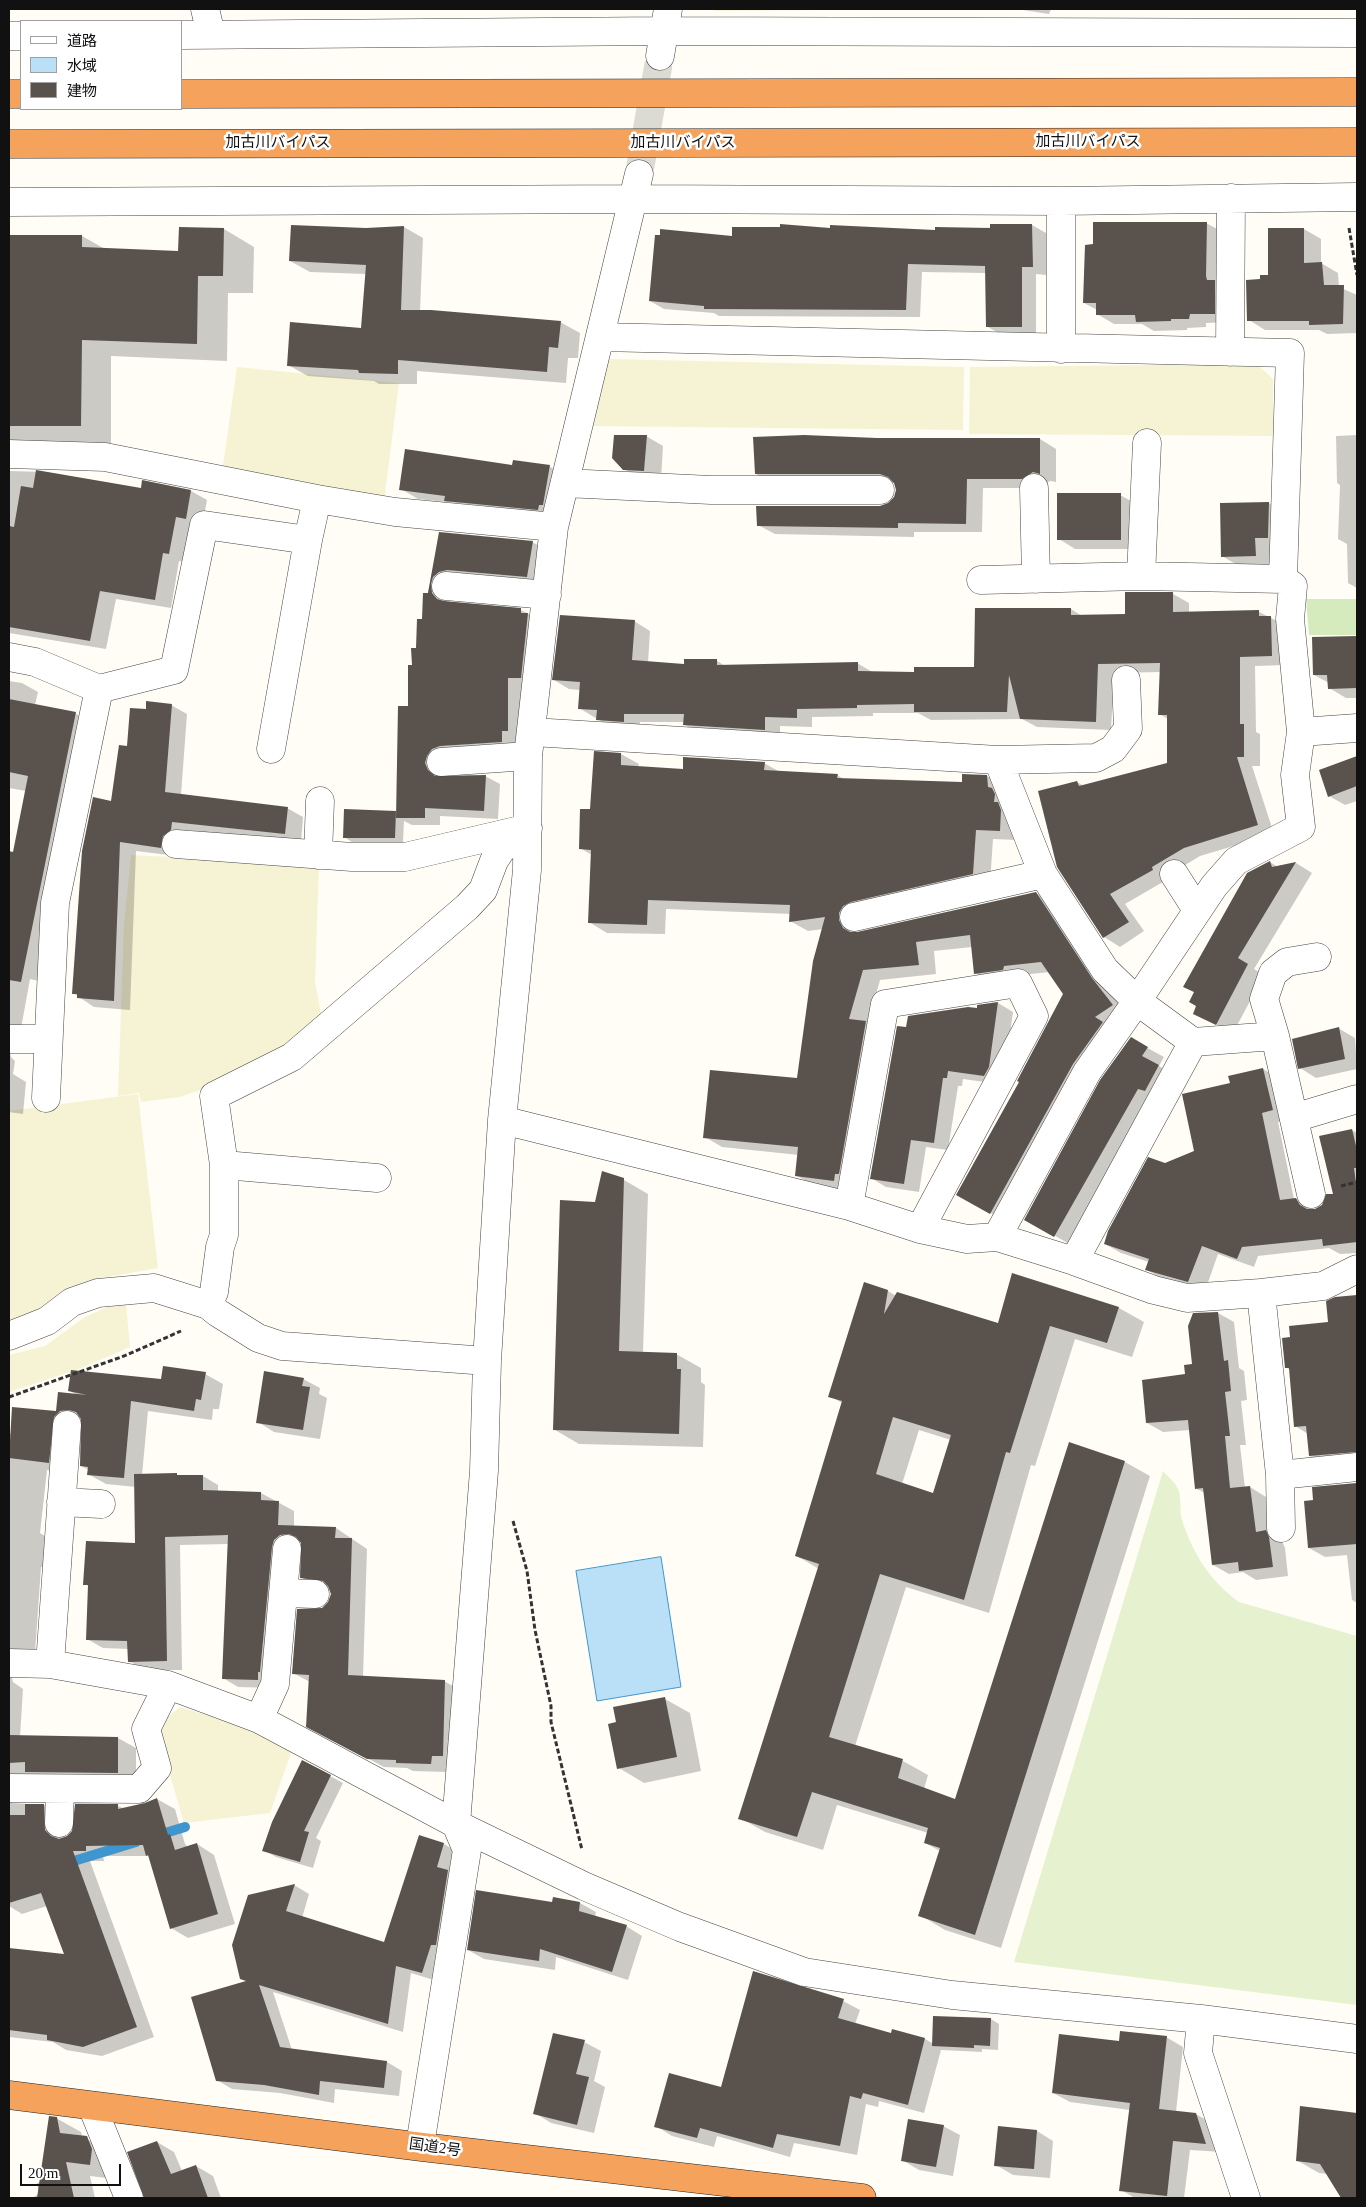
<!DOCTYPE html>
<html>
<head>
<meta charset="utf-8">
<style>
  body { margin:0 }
  #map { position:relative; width:1366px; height:2207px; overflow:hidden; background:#fffdf5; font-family:"Times New Roman","Noto Sans JP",serif }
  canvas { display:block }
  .frame { position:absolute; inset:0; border:10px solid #111; pointer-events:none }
  .legend { position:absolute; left:20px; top:20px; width:162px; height:90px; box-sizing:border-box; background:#fff; border:1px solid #a0a0a0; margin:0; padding:6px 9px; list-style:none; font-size:15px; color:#111 }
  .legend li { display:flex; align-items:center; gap:10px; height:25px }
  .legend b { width:25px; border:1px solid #a0a0a0 }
  .scale { position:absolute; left:20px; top:2164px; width:101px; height:22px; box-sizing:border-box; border:2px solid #111; border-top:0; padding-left:6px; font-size:15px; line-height:18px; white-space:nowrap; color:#111; -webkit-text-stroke:4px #fff; paint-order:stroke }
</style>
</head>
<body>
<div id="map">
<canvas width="1366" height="2207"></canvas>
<div class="frame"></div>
<ul class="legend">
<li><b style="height:6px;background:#fff"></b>道路</li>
<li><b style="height:14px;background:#b9e0f7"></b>水域</li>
<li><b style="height:14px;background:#5a524d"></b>建物</li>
</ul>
<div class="scale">20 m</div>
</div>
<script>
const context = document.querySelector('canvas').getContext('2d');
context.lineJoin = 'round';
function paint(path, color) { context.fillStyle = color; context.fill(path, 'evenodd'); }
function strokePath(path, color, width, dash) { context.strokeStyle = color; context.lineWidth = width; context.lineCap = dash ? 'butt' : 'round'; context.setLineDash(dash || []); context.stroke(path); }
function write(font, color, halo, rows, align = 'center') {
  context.font = font + ' "Times New Roman","Noto Sans JP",serif'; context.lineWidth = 5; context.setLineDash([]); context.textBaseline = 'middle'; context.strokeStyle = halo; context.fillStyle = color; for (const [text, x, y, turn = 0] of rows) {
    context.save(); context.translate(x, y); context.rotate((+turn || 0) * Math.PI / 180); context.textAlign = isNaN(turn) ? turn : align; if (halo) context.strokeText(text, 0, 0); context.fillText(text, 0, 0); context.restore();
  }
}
paint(new Path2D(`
  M712 9H957L714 11Z
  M609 359 964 367 963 430 591 426Z
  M1257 364 1273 379V436L969 434 970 367Z
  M237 367 399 383 384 502 223 466Z
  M131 855 319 864 315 982 322 1019 292 1044 209 1087 180 1097 141 1102 139 1093 118 1096 124 924Z
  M138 1094 158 1268 102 1278 86 1284 53 1304 9 1326V1111Z
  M126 1303 130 1347 79 1369 9 1392V1355L45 1346 85 1317 107 1307Z
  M180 1707 233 1723 292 1750 270 1813 184 1823 156 1727Z`), '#f6f3d4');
paint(new Path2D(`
  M1306 599H1357V635H1309Z`), '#d5ebbd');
paint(new Path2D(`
  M1163 1471C1167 1476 1176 1483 1178 1489 1182 1498 1179 1510 1182 1520 1193 1554 1210 1581 1239 1602L1357 1636V2005L1014 1962Z`), '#e6f2cf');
const water = new Path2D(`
  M661 1557 681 1687 597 1701 576 1571Z`);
paint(water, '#b9e0f7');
strokePath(water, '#3f96cf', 1);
paint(new Path2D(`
  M1016 9H1051L1049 14Z
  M1206 223 1223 232 1231 322 1206 323V327L1187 328V330L1154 331 1142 324H1114L1097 314V310L1084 303 1094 245Z
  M1032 225 1046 233V275L1036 274V334L1002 335 988 327 987 273 922 272 920 317 719 316 714 313 664 309 650 301 733 237 831 229 936 231Z
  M404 227 423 238 420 311 560 322 580 333 578 358H568L566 383 417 371V384H379L374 381 308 376 288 365 362 329 366 274 310 272 290 261 366 229Z
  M224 229 254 247 253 293H228L227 361 111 356V443H9V236H82L105 249 180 253Z
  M1304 229 1321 239V263L1338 273 1339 287 1357 295V333L1327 334 1319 330H1265L1249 320 1261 281 1270 276Z
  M1357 435V588L1348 583 1347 544 1338 539 1340 485 1337 483 1336 436Z
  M646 436 663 446 661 480 642 479 624 469Z
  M966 438 969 440 1040 439 1056 449V482L1050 481 1038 488H983L982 532H914V537L775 534 758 525 880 507 888 505 894 499 897 490 895 483H772L756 474 877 440Z
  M514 462 550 467 567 476 560 514 418 499 401 489 513 466Z
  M9 471 46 472 142 489 143 482 191 491 207 500 202 527 185 562 179 561 171 608 116 599 106 649 9 633Z
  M1120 495 1137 504V549H1075L1059 539Z
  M1269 503 1286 513 1272 565 1239 566 1222 556Z
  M440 533 532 542 547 550 541 585 445 593 447 603 521 610 536 618 517 750 440 772 442 777 485 776 500 784 498 819 440 816V825H412L404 821 403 842H352L344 837 345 810 398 813 413 666Z
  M1173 594 1189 603V613L1259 612 1287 626V665L1255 666 1256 732 1260 734V766H1252L1274 834 1200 856 1167 876 1168 879 1125 904 1144 931 1120 947 1104 937 1058 866 1077 782 1084 786 1168 764V719L1159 714 1161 672 1114 673 1111 730 1037 727 1022 719 931 720 918 713H873V716L812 717V727L780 726V739L701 734 685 725V722H640L639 730 614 729 579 708 580 690 569 689 554 680 634 621 650 631 648 663 686 665 716 660 725 666 857 663 874 673H915L976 668 1071 609 1082 616 1127 615Z
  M1357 638V698H1346L1329 688V683L1314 675 1313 639Z
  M9 681 22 683 38 692 35 705 75 713 91 723 39 981 30 979 20 1034 9 1048 11 1057 15 1061 13 1074 26 1082 23 1114 9 1112V862L11 853H14L26 791 9 788Z
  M171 705 187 714 181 795 287 808 303 817 301 843 187 830 186 839 177 856 136 851 130 1010 94 1007 73 993 112 802 128 747 147 711Z
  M595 753 621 754 639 764 638 767 684 770 764 763 780 772 837 775 845 780 963 783 987 776 1005 786 1017 840 993 839 990 884 856 923V931L857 934 1036 893 1054 903 1129 1015 1008 1223 958 1194 1021 1082 1064 994 1050 972 1021 975 993 984 975 973 972 947 934 951 936 974 880 980 868 1024 852 1190 814 1186 796 1175 799 1155 722 1147 705 1137 798 1080 823 929 808 931 790 921 791 914 666 909 665 934 607 933 589 922 592 855 580 848 591 811Z
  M1357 759V801L1345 805 1329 796 1321 771Z
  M1270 862 1278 867 1296 863 1312 873 1254 969 1264 975 1233 1033 1194 1013 1198 1006 1196 993 1184 986 1248 874Z
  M998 1003 1013 1012 1004 1076 999 1084 963 1079 962 1086H958L948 1150 926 1147 919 1192 886 1187 871 1178 907 1029 979 1010 978 1006Z
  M1338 1028 1355 1038 1357 1069 1316 1078 1300 1068Z
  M1131 1039 1164 1057 1159 1066 1175 1076 1071 1245 1026 1219Z
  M1263 1069 1279 1078 1289 1119 1278 1122 1294 1199 1313 1210 1323 1206 1334 1195 1352 1130 1357 1133V1253L1340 1254 1329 1248 1258 1256 1254 1267 1218 1254 1205 1291 1163 1279 1147 1270 1149 1262 1121 1253 1105 1244 1165 1164 1196 1152 1231 1084Z
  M624 1180 648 1194 643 1353 676 1354 701 1368V1382L705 1385 703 1447 579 1444 555 1430 596 1203Z
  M1013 1274 1119 1308 1144 1322 1132 1357 1075 1339 1035 1466 1031 1465 989 1613 906 1587 855 1746 903 1761 928 1775 924 1789 956 1801 1070 1443 1125 1462 1150 1476 1001 1948 945 1930 920 1915 940 1851 925 1843 928 1833 837 1805 823 1850 765 1832 740 1818 819 1569 797 1556 842 1403 830 1396 888 1291 896 1296 999 1325ZM919 1430 951 1440 934 1494 902 1484Z
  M1357 1297V1461L1326 1465 1310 1456 1308 1434 1295 1426 1290 1370 1286 1367 1329 1323 1336 1299Z
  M1218 1313 1234 1322 1239 1368 1244 1371 1247 1400 1241 1401 1246 1445H1240L1245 1488 1250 1487 1266 1497 1271 1535 1282 1541 1285 1548 1288 1576 1256 1580 1243 1572 1229 1574 1213 1565 1205 1493 1197 1489 1190 1430 1163 1432 1147 1423 1187 1375Z
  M205 1374 223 1384 219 1409H213L212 1420 148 1411 142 1475 203 1476 218 1485V1492L261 1493 294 1511V1527L336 1528 367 1549 363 1677 444 1681 460 1690 458 1764H447L446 1772 413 1771 407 1768 384 1767 323 1735 310 1682 293 1673 332 1594 330 1588 317 1586 301 1577 302 1542 297 1543 273 1688 238 1687 223 1678 229 1544 180 1545 182 1670H144L129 1661V1649L103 1648 87 1639 90 1587 85 1584 136 1545V1487L106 1484 88 1474 89 1470 81 1466 82 1420 78 1421 66 1472 47 1470 40 1533 48 1538 45 1567H41L35 1653 11 1673 13 1682 23 1689 20 1737 118 1738 136 1748V1783L11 1799 12 1803 44 1805 61 1815 62 1839 67 1838 74 1831 76 1805 118 1806 125 1809 157 1799 175 1809 185 1844 188 1847 197 1844 214 1855 235 1924 188 1938 171 1928 150 1856H103L104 1861H90L154 2037 102 2056 66 2050 53 2042 9 2037V1949L65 1956 47 1906 22 1914 9 1906V1434L57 1412 77 1395 70 1391Z
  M303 1379 320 1388 319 1394 327 1398 320 1439 274 1432 258 1422Z
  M1357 1484V1603L1352 1600 1347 1555 1325 1557 1309 1548 1314 1501 1313 1489Z
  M665 1699 690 1713 701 1771 644 1783 619 1768Z
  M330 1776 343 1783 316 1838 321 1841 313 1868 276 1857 264 1850Z
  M420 1837 444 1844 459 1853 437 1981 411 1973 403 2032 273 1992 292 2050 387 2062 402 2071 399 2096 335 2089 334 2103 280 2093 232 2089 217 2080 247 1982 294 1885 309 1894 302 1918 385 1943Z
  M580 1903 596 1912 595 1917 626 1926 642 1936 628 1980 556 1957 555 1970 484 1959 468 1950 553 1904Z
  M843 2001 860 2010 855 2024 892 2034V2031L925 2039 934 2044 991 2019 999 2024 998 2050 982 2049V2052L941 2050 924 2113 879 2101 878 2107 866 2104 857 2155 794 2143 790 2157 717 2136 714 2147 672 2136 656 2126 722 2088Z
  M1166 2037 1183 2047 1176 2112 1196 2114 1213 2124 1222 2152 1190 2150 1184 2198H1135L1121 2190 1130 2110 1070 2102 1053 2093 1120 2043Z
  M584 2042 601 2051 594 2081 605 2087 594 2133 551 2123 535 2113Z
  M1301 2107 1357 2114V2198H1344L1328 2174 1319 2173 1298 2161Z
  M56 2118 81 2132 82 2137 112 2152 115 2179 90 2176 95 2198H32L39 2194 37 2183 41 2182Z
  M943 2126 960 2135 953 2176 919 2170 902 2160Z
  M1037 2131 1053 2141 1050 2178 1013 2175 996 2165Z
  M157 2142 174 2152 182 2171 196 2166 213 2176 221 2198H146L145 2192Z`), '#0003');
strokePath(new Path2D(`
  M155 1836 185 1827
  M64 1864 136 1842`), '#3f96cf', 10);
paint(new Path2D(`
  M1093 222H1207L1206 276 1207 280H1215V314H1190L1189 319H1171V321L1136 322 1135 315H1096V303H1083L1085 245 1093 244Z
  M780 224 830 228V225L935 230V227L990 228V224H1032L1033 267H1022V327H986L985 266 908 264 906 310 704 309V306L649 301 655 235H660V229L732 236V227H780Z
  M291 225 366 228 404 226 401 310H431L561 321 558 348 549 347 547 372 398 360V374L359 373 358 370 287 366 290 322 361 328 366 265 289 261Z
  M179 227 224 228 223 276H198L197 344 82 340 81 426H9V235H82V247L178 251Z
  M1268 228H1304V263L1322 262 1324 285H1344L1343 324 1309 325V321H1247L1246 280 1260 279V275H1268Z
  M614 435H647L644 471 623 470 612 458Z
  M804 435 877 438H1040V474L1033 472 1022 479H967L966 524 898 523V528L757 526 756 506H880L888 503 894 497 896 490 894 483 888 477 880 474H755L753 437Z
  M405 449 512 465 513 460 550 465 543 505H539L538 510 444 501 445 496 399 490Z
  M36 470 141 488 142 480 191 490 186 519 176 517 169 554 163 553 155 600 100 591 90 641 9 627V526L14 527 21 486 33 488Z
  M1057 493H1121V540H1057Z
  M1269 502 1268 538H1255L1256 556 1221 557 1220 503Z
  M439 532 533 541 527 577 447 570 439 572 433 577 431 584 432 593 437 599 444 601 521 608V613H528L521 678H508V731H502V742L440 746 432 749 427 756 425 763 428 770 435 776 486 775 484 811 425 808V818H396L398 706H408V665H412L411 648H416L417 619H422L423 593H428Z
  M1125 592H1173V612L1259 610V616H1271L1272 656 1240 657V724H1244V757H1237L1258 825 1184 848 1152 867 1153 870 1110 894 1129 922 1103 938 1057 867 1038 791 1077 781 1079 786 1167 763V715H1158L1160 663 1098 664 1096 722 1020 719 1009 675 1007 712H914V704L857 705V708L797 709V718L765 717V730L683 725 684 714H624V722L596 720 597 710 578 709 580 682 552 680 560 615 635 620 632 660 684 664V659H717V665L858 662V671L914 672V667H974L975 608H1071V615L1125 614Z
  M1357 636V688L1328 689 1327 675H1313L1312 637Z
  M9 699 76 712 21 982 9 980V851L13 852 28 776 9 772Z
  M146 701 172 704 165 792 288 807 285 834 172 822 171 830 163 836 161 848 120 842 114 1001 77 998V994H72L82 851 93 797 111 801 119 745 127 746 130 708 146 709Z
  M594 751 621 753V765L683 769V757L765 762 764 770 838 774 837 778 962 782V774L987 775 988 787 992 788 995 794 994 802H998L1001 810 1000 831 976 830 973 874 851 902 843 906 839 913V920L843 928 850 932H857L1036 892 1092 978 1113 1005 1095 1017 1103 1022 1073 1064 990 1214 956 1195 1019 1082 1017 1081 1063 994 1041 962 1004 966 1003 970 974 974 970 935 916 942 919 965 863 970 849 1019 866 1021 839 1174H835L834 1181 795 1176 798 1147 703 1138 710 1070 797 1078 813 961 825 917 789 922 790 905 648 900 647 925 588 923 591 850 579 849 580 809H590Z
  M1357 756V786L1328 797 1319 770Z
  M344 809 396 811 395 838H343Z
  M1270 861 1272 867 1296 862 1238 958 1248 964 1216 1025 1193 1014 1196 1006 1189 1002 1194 992 1183 987 1247 873Z
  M998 1002 989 1067 984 1076 948 1071 947 1078H943L934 1143 911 1140 904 1184 870 1179 897 1026 906 1027 908 1016 968 1007 977 1008V1005Z
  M1339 1027 1345 1059 1298 1069 1292 1039Z
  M1131 1037 1148 1047 1142 1056 1159 1065 1145 1091 1138 1089 1054 1237 1024 1220 1100 1080Z
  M1263 1068 1273 1110 1262 1113 1280 1200 1296 1198 1300 1205 1307 1209H1315L1322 1205 1326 1194H1333L1319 1136 1352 1129 1357 1150V1168H1354L1357 1191V1242L1323 1246 1322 1239 1242 1247 1237 1259 1202 1246 1188 1282 1145 1270 1149 1259 1104 1244 1108 1231 1148 1157 1165 1163 1194 1151 1182 1094 1230 1083 1228 1076Z
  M602 1171 624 1178 619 1351 677 1353V1369H681L679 1434 553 1430 560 1200 595 1202Z
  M1012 1273 1119 1307 1107 1343 1050 1326 1010 1453 1006 1452 964 1600 880 1574 829 1737 903 1759 898 1778 955 1799 1069 1442 1125 1461 975 1935 918 1916 940 1848 924 1843 928 1828 812 1792 797 1837 738 1819 819 1564 795 1556 842 1401 828 1397 864 1282 888 1290 884 1314 897 1292 998 1323ZM893 1417 951 1435 933 1493 876 1474Z
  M1357 1295V1452L1309 1456 1306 1426 1294 1427 1289 1368H1285L1282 1338 1290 1337 1289 1326 1328 1322 1326 1301 1335 1297Z
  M1218 1312 1224 1361 1228 1360 1231 1391 1225 1392 1230 1436H1225L1230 1488 1250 1486 1256 1532 1266 1530 1269 1537 1273 1567 1239 1571 1238 1562 1212 1565 1203 1488 1195 1489 1188 1420 1146 1423 1142 1380 1185 1374 1184 1365 1192 1364 1188 1326 1193 1313Z
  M163 1366 206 1372 201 1400 196 1399 194 1411 131 1401 124 1478 87 1475 88 1467 80 1466 81 1419 76 1412 69 1410 60 1411 54 1417 49 1463 9 1458 12 1407 56 1411 58 1392 87 1395 68 1391 71 1370 161 1379Z
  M264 1371 304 1378 302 1386 310 1387 303 1430 256 1423Z
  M177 1473V1475H203V1490L261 1492V1500L279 1501 278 1525 336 1527 335 1538H352L348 1675 445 1680 443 1756H432L431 1764 396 1763V1760L367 1759 306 1727 309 1675 292 1674 297 1609 322 1608 328 1602 331 1594 328 1586 323 1581 300 1578 301 1543 296 1537 289 1534 280 1535 274 1540 272 1547 260 1672H258V1680L222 1679 228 1535 165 1537 167 1661 128 1662 127 1641 86 1640 88 1585H83L86 1541 135 1543 134 1474Z
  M1357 1483V1544L1308 1548 1304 1501 1313 1500 1312 1487Z
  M665 1697 677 1757 617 1769 608 1724 616 1722 613 1707Z
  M9 1735 118 1737V1773L25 1772V1762L9 1763Z
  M302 1760 331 1775 304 1831 309 1832 300 1862 262 1851 272 1822Z
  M157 1798 168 1835 170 1834 175 1850 197 1843 218 1914 170 1929 148 1855 146 1856 143 1845 86 1846V1851H73L137 2027 83 2047 47 2040V2035L9 2030V1948L64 1954 41 1893 9 1903V1815H25V1804H44L45 1830 51 1836 59 1839 67 1836 72 1831 75 1804H118V1809L145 1803Z
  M419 1835 444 1843 437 1867 448 1870 436 1945H431L422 1973 396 1966 388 2024 259 1985 280 2047 387 2061 384 2088 320 2081 319 2095 264 2085 216 2081 191 1997 246 1981 240 1979 232 1945 248 1895 295 1884 286 1911 384 1942Z
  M476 1890 552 1902 553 1897 580 1902 579 1911 627 1925 612 1972 540 1949 539 1961 467 1950Z
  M753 1971 844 1999 838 2018 891 2033 892 2029 925 2038 908 2105 863 2093 861 2099 850 2096 840 2146 777 2134 773 2148 700 2128 697 2138 654 2127 669 2073 721 2087Z
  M933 2016 991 2018 990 2046 974 2045V2048L932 2046Z
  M1120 2031 1167 2036 1159 2109 1196 2113 1206 2144 1173 2141 1167 2196 1119 2191 1130 2103 1052 2093 1059 2034 1119 2041Z
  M553 2033 585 2040 576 2074 589 2077 577 2125 533 2114Z
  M1300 2106 1357 2113V2198H1341L1320 2164 1296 2161Z
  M49 2116 57 2117 60 2133 87 2136 92 2149 90 2165 66 2162 74 2198H37Z
  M908 2119 944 2125 936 2167 901 2161Z
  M998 2126 1037 2130 1034 2169 994 2166Z
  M157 2141 171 2174 196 2165 208 2198H144L127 2152Z`), '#5a524d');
strokePath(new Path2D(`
  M639 174 660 56`), '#dbdad3', 28, [28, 14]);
const minor = new Path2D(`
  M205 9 211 34
  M181 35 665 31 1357 33
  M9 36H21
  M660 56 668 9
  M1061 201V349
  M9 202 634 199 1061 201 1357 197
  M600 337 1290 353 1283 579 1293 586 1290 619 1301 732 1295 775 1301 827 1236 861 1214 886 1137 1001 1193 1042 1275 1036 1311 1194
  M1230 352 1231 198
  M9 454 105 457 317 499 395 512 554 527
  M565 483 711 490H880
  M1034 488 1036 579
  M1141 576 1147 443
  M981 580 1141 576 1283 579
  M446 586 547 595
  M9 657 35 662 99 689 174 670 204 525 308 540 317 499
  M532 732 998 760 1096 758 1113 749 1128 729 1126 680
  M1301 732 1357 728
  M271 749 308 540
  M441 762 528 756
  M176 844 352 857H405L520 830
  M318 855 320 801
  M1174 874 1197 910
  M854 917 1043 874
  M1275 1036 1264 999 1273 973 1287 962 1317 957
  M9 1039H48
  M46 1098 55 903 99 689
  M1294 1118 1357 1099
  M502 1120 849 1206 920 1229 967 1239 997 1237 1074 1261 1193 1042
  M224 1165 214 1096 292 1057 467 907 483 890 494 861 501 850 528 828
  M849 1206 885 1004 1018 983 1034 1016 920 1229
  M997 1237 1087 1072 1137 1001 1105 970 1043 874 998 760
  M1074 1261 1154 1290 1187 1298 1261 1293 1280 1475 1357 1467
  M1261 1293 1323 1286 1357 1269
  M208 1305 214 1292 220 1247 224 1235V1165L377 1178
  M9 1336 47 1321 72 1302 98 1293 154 1288 208 1305 218 1313 258 1338 282 1346 487 1361
  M1280 1475 1281 1528
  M61 1502 101 1504
  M283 1593 315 1594
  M9 1663 50 1664 168 1685 259 1719 456 1824 584 1886 680 1927 804 1972 952 1995 1201 2019 1357 2039
  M50 1664 67 1425
  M259 1719 275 1684 287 1549
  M9 1788 139 1789 157 1768 146 1729 168 1685
  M59 1823 60 1789
  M1201 2019 1198 2053 1246 2198
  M92 2106 129 2198
  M420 2145 467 1850 456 1824 484 1471 487 1361 502 1120 527 870 528 756 554 527 639 174`);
const highway = new Path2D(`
  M9 94H21
  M181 94 1357 92
  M9 144 1357 142
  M9 2095 422 2147 862 2198`);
strokePath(minor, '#444', 29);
strokePath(highway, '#222', 29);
strokePath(new Path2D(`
  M1349 228 1357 275
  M1341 1186 1357 1182
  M9 1397 124 1356 181 1331
  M513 1521 527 1571 535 1630 551 1706V1722L582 1850`), '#333', 3, [5, 2.5]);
strokePath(minor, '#fff', 28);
strokePath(highway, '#f5a25d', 28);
write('15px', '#111', '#fff', [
  ["加古川バイパス",1088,142],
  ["加古川バイパス",278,143],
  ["加古川バイパス",683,143],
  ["国道2号",435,2148,8]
]);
</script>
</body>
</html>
